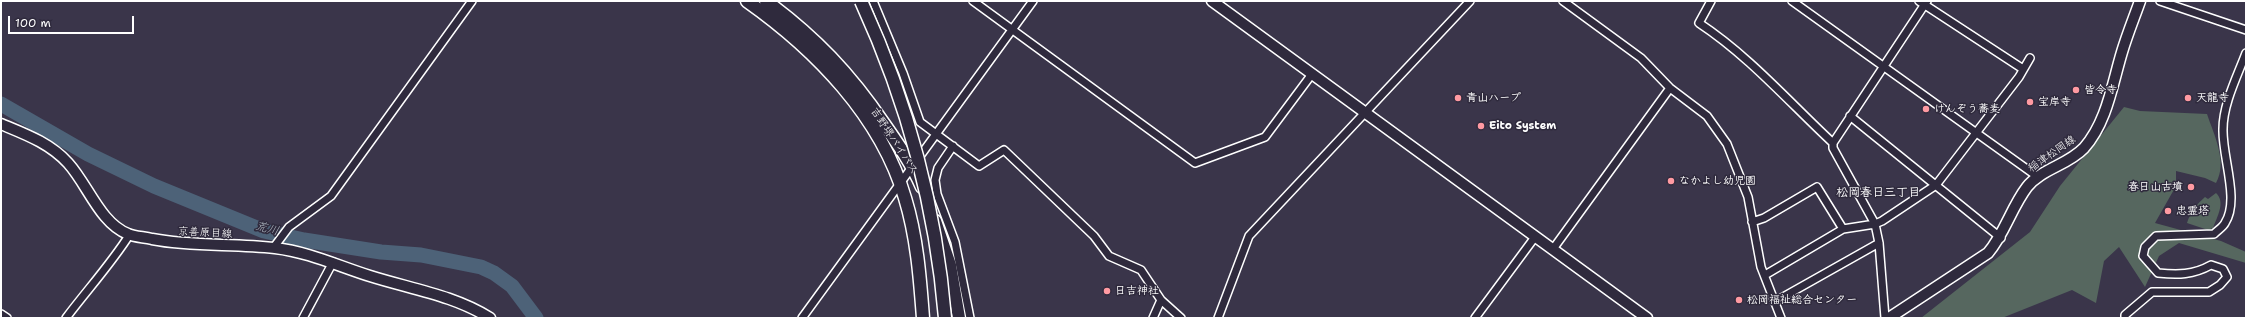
<!DOCTYPE html>
<html>
<head>
<meta charset="utf-8">
<style>
  body { margin:0 }
  #map { position:relative; width:2247px; height:319px; overflow:hidden; background:#3a354a; font-family:"Shantell Sans",sans-serif }
  canvas { display:block }
  .frame { position:absolute; inset:0; border:2px solid #fff; pointer-events:none }
  .scale { position:absolute; left:8px; top:16px; width:126px; height:18px; box-sizing:border-box; border:2px solid #fff; border-top:0; padding-left:5px; font-size:12px; line-height:14px; white-space:nowrap; color:#fff; -webkit-text-stroke:3px #2f2a3d; paint-order:stroke }
</style>
</head>
<body>
<div id="map">
<canvas width="2247" height="319"></canvas>
<div class="frame"></div>
<div class="scale">100 m</div>
</div>
<script>
const context = document.querySelector('canvas').getContext('2d');
context.lineJoin = 'round';
function paint(path, color) { context.fillStyle = color; context.fill(path, 'evenodd'); }
function strokePath(path, color, width, dash) { context.strokeStyle = color; context.lineWidth = width; context.lineCap = dash ? 'butt' : 'round'; context.setLineDash(dash || []); context.stroke(path); }
function write(font, color, halo, rows, align = 'center') {
  context.font = font + ' "Shantell Sans","Klee One",sans-serif'; context.lineWidth = 3; context.setLineDash([]); context.textBaseline = 'middle'; context.strokeStyle = halo; context.fillStyle = color; for (const [text, x, y, turn = 0] of rows) {
    context.save(); context.translate(x, y); context.rotate((+turn || 0) * Math.PI / 180); context.textAlign = isNaN(turn) ? turn : align; if (halo) context.strokeText(text, 0, 0); context.fillText(text, 0, 0); context.restore();
  }
}
paint(new Path2D(`
  M2124 107 2140 111 2207 114C2214 135 2228 162 2216 183L2205 178 2176 171V186L2155 223 2221 241 2246 252V263L2179 243 2159 256 2145 287 2119 247 2104 261 2096 303 2072 290 2002 318H1921L2030 232 2060 186Z
  M2216 193C2226 202 2217 217 2213 228L2208 230 2187 223C2190 213 2197 204 2205 197L2208 199Z`), '#56675f');
strokePath(new Path2D(`
  M1 104 88 154 154 186 264 231 304 240 381 252 421 255 481 267 494 273 512 286 536 318`), '#4d6278', 15);
const street = new Path2D(`
  M873 1 903 73 920 122 979 166 1004 150 1094 236 1109 256 1141 270 1161 300 1181 318
  M973 1 1195 163 1265 137 1312 74
  M1563 1 1641 58 1670 88 1707 116 1727 144 1748 197 1761 267 1781 318
  M1711 1 1699 23C1749 56 1789 102 1833 143
  M1792 1 2038 177
  M1919 1 2023 69
  M2160 1 2246 30
  M1850 116 2001 238
  M953 146 938 168 935 180 937 194 955 242 970 318
  M1752 222 1764 218 1817 187 1843 229
  M274 247 289 227 331 196 472 1
  M1553 249 1670 88
  M1765 275 1843 229 1875 224 1882 221 1936 185 2019 77 2030 58
  M1776 301 1879 243
  M1 314 7 318
  M66 318C87 290 111 264 130 234
  M303 318 333 262
  M802 318 1033 1
  M1153 318 1161 300
  M1218 318 1249 236 1470 1
  M1475 318 1535 237
  M1885 318 1879 243 1875 224 1833 148V143L1927 1
  M2125 318V315L2152 292H2209L2220 285 2227 277 2223 269 2211 265C2193 275 2178 275 2158 273L2143 256 2145 247 2156 236 2214 234C2218 230 2223 227 2225 223 2240 200 2222 157 2223 129 2223 104 2237 77 2246 53`);
const secondary = new Path2D(`
  M1212 1 1647 318
  M1 124C25 134 50 143 68 163 88 185 100 223 128 234 135 237 144 237 152 239 193 247 234 243 275 248 309 252 338 266 370 276 411 289 453 295 490 318
  M1889 318 1988 253C2005 233 2011 208 2027 187 2041 169 2068 165 2084 148 2107 122 2112 85 2122 52 2127 35 2134 18 2140 1`);
const highway = new Path2D(`
  M747 1C815 49 881 116 905 198 917 237 920 278 923 318
  M766 1C815 37 850 74 884 124 898 144 912 164 922 187
  M935 221 950 265 959 318`);
strokePath(street, '#fff', 10);
strokePath(secondary, '#fff', 13);
strokePath(highway, '#fff', 15);
strokePath(street, '#2f2a3d', 7);
strokePath(secondary, '#2f2a3d', 10);
strokePath(highway, '#2f2a3d', 12);
const highwayBridge = new Path2D(`
  M861 1C907 101 936 208 945 318`);
strokePath(highwayBridge, '#fff', 15, []);
strokePath(highwayBridge, '#2f2a3d', 12);
for (const [x, y, r, color] of [
  [2076,90,4,"#ff9aa2"],
  [1458,98,4,"#ff9aa2"],
  [2188,98,4,"#ff9aa2"],
  [2030,102,4,"#ff9aa2"],
  [1926,109,4,"#ff9aa2"],
  [1481,126,4,"#ff9aa2"],
  [1671,181,4,"#ff9aa2"],
  [2191,187,4,"#ff9aa2"],
  [2168,211,4,"#ff9aa2"],
  [1107,291,4,"#ff9aa2"],
  [1739,300,4,"#ff9aa2"]
]) { const dot = new Path2D(); dot.arc(x, y, r, 0, 2 * Math.PI); context.fillStyle = color; context.fill(dot); strokePath(dot, '#2f2a3d', 1.5); }
write('bold 11px', '#fff', '#2f2a3d', [
  ["皆令寺",2084,90],
  ["青山ハープ",1466,98],
  ["天龍寺",2196,98],
  ["宝岸寺",2038,102],
  ["けんぞう蕎麦",1934,109],
  ["Eito System",1489,126],
  ["なかよし幼児園",1679,181],
  ["春日山古墳",2183,187,"right"],
  ["忠霊塔",2176,211],
  ["日吉神社",1115,291],
  ["松岡福祉総合センター",1747,300]
], 'left');
write('11px', '#fff', '#2f2a3d', [
  ["吉野堺バイパス",894,141,57],
  ["稲津松岡線",2052,154,-35],
  ["京善原目線",205,233,3]
]);
write('bold 12px', '#fff', '#2f2a3d', [
  ["松岡春日三丁目",1878,193]
]);
write('italic 12px', '#afb8c2', '#2f2a3d', [
  ["荒川",267,229,15]
]);
</script>
</body>
</html>
